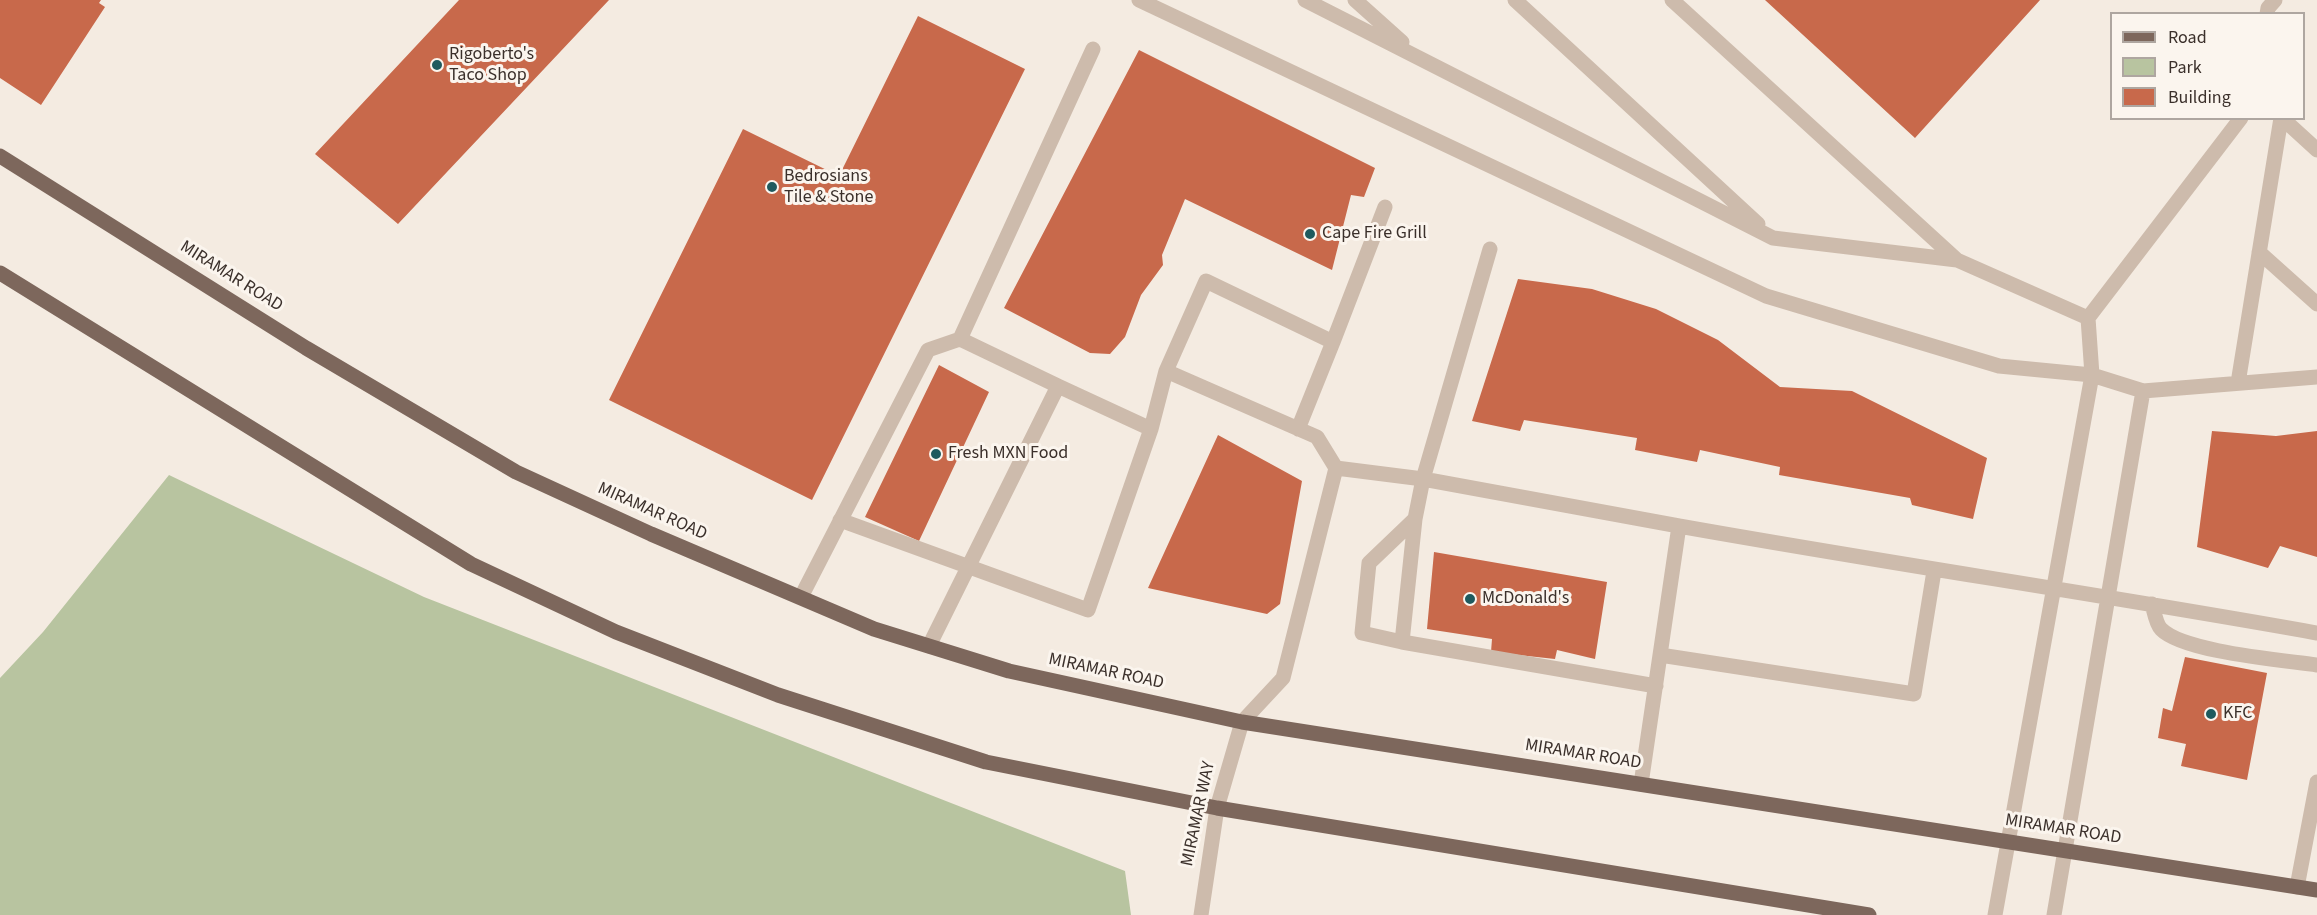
<!DOCTYPE html>
<html>
<head>
<meta charset="utf-8">
<style>
  body { margin:0 }
  #map { position:relative; width:2317px; height:915px; overflow:hidden; background:#f4ebe1; font-family:"Source Sans 3",sans-serif }
  canvas { display:block }
  .legend { position:absolute; left:2110px; top:12px; width:195px; height:108px; box-sizing:border-box; background:#fbf5ee; border:2px solid #aea6a0; margin:0; padding:8px 10px; list-style:none; font-size:18px; color:#3b302b }
  .legend li { display:flex; align-items:center; gap:12px; height:30px }
  .legend b { width:30px; border:2px solid #aea6a0 }
</style>
</head>
<body>
<div id="map">
<canvas width="2317" height="915"></canvas>
<ul class="legend">
<li><b style="height:8px;background:#7d675c"></b>Road</li>
<li><b style="height:16px;background:#b8c4a0"></b>Park</li>
<li><b style="height:16px;background:#c8694b"></b>Building</li>
</ul>
</div>
<script>
const context = document.querySelector('canvas').getContext('2d');
context.lineJoin = 'round';
function paint(path, color) { context.fillStyle = color; context.fill(path, 'evenodd'); }
function strokePath(path, color, width, dash) { context.strokeStyle = color; context.lineWidth = width; context.lineCap = dash ? 'butt' : 'round'; context.setLineDash(dash || []); context.stroke(path); }
function write(font, color, halo, rows, align = 'center') {
  context.font = font + ' "Source Sans 3",sans-serif'; context.lineWidth = 6; context.setLineDash([]); context.textBaseline = 'middle'; context.strokeStyle = halo; context.fillStyle = color; for (const [text, x, y, turn = 0] of rows) {
    context.save(); context.translate(x, y); context.rotate((+turn || 0) * Math.PI / 180); context.textAlign = isNaN(turn) ? turn : align; if (halo) context.strokeText(text, 0, 0); context.fillText(text, 0, 0); context.restore();
  }
}
paint(new Path2D(`
  M169 475 424 597 1125 871 1131 915H0V678L43 632Z`), '#b8c4a0');
paint(new Path2D(`
  M0 0H101L99 3 105 7 41 105 0 78Z
  M459 0H609L398 224 315 154Z
  M1765 0H2040L1915 138Z
  M918 16 1025 69 812 500 609 400 743 129 839 176Z
  M1139 50 1375 168 1364 197 1351 195 1332 270 1185 199 1162 255 1163 265 1141 295 1125 337 1110 354 1090 353 1004 308Z
  M1518 279 1592 289 1656 309 1718 340 1780 387 1852 391 1987 458 1973 519 1912 505 1910 498 1779 475 1780 467 1700 450 1697 462 1635 450 1637 438 1524 420 1520 431 1472 421Z
  M939 365 989 392 919 541 865 517Z
  M2212 431 2276 436 2317 431V557L2280 546 2268 568 2197 547Z
  M1218 435 1302 481 1280 604 1267 614 1148 588Z
  M1434 552 1607 582 1595 659 1557 650 1555 659 1491 652 1492 639 1427 629Z
  M2185 657 2267 673 2247 780 2181 766 2186 744 2158 738 2163 708 2172 711Z`), '#c8694b');
strokePath(new Path2D(`
  M1139 0 1766 296 1999 366 2092 375 2143 391 2317 377
  M1305 0 1773 238 1957 260 2088 318
  M1355 0 1402 42
  M1515 0 1758 224
  M1672 0 1957 260
  M2267 14 2268 8 2275 0
  M2282 118 2317 150
  M1490 249 1423 479 1415 519 1402 642 1656 686
  M2259 252 2317 304
  M960 339 1093 49
  M1333 342 1385 207
  M1166 371 1206 281 1333 342 1298 429
  M2238 383 2281 118
  M1336 468 1423 479 1679 526 1641 784
  M840 520 1088 610 1151 429
  M1679 526C1892 564 2105 595 2317 633
  M801 597 928 350 960 339 1058 386
  M2152 604C2154 611 2156 624 2161 629 2183 652 2283 660 2317 665
  M1402 642 1362 633 1369 563 1415 519
  M929 646 1058 386 1151 429 1166 371 1317 437 1336 468 1283 678 1242 722
  M1660 655 1914 694 1934 571
  M2297 887 2317 782
  M1995 915 2092 375 2088 318 2241 118
  M2054 915 2143 391`), '#cdbbac', 15);
strokePath(new Path2D(`
  M1201 915 1217 808 1242 722`), '#cdbbac', 15);
strokePath(new Path2D(`
  M0 156 306 348 516 472 651 534 874 629 1009 671 1242 722 2317 890
  M0 273 471 564 616 632 778 695 986 762 1217 808 1869 915`), '#7d675c', 15);
for (const [x, y, r, color] of [
  [437,65,6,"#1f5a5e"],
  [772,187,6,"#1f5a5e"],
  [1310,234,6,"#1f5a5e"],
  [936,454,6,"#1f5a5e"],
  [1470,599,6,"#1f5a5e"],
  [2211,714,6,"#1f5a5e"]
]) { const dot = new Path2D(); dot.arc(x, y, r, 0, 2 * Math.PI); context.fillStyle = color; context.fill(dot); strokePath(dot, '#fbf5ee', 2); }
write('18px', '#3b302b', '#fbf5ee', [
  ["Rigoberto's",449,55],
  ["Taco Shop",449,76],
  ["Bedrosians",784,177],
  ["Tile & Stone",784,198],
  ["Cape Fire Grill",1322,234],
  ["Fresh MXN Food",948,454],
  ["McDonald's",1482,599],
  ["KFC",2223,714]
], 'left');
write('18px', '#3b302b', '#fbf5ee', [
  ["MIRAMAR ROAD",231,277,32],
  ["MIRAMAR ROAD",652,512,24],
  ["MIRAMAR ROAD",1106,672,12],
  ["MIRAMAR ROAD",1583,755,9],
  ["MIRAMAR WAY",1199,814,-78],
  ["MIRAMAR ROAD",2063,830,9]
]);
</script>
</body>
</html>
